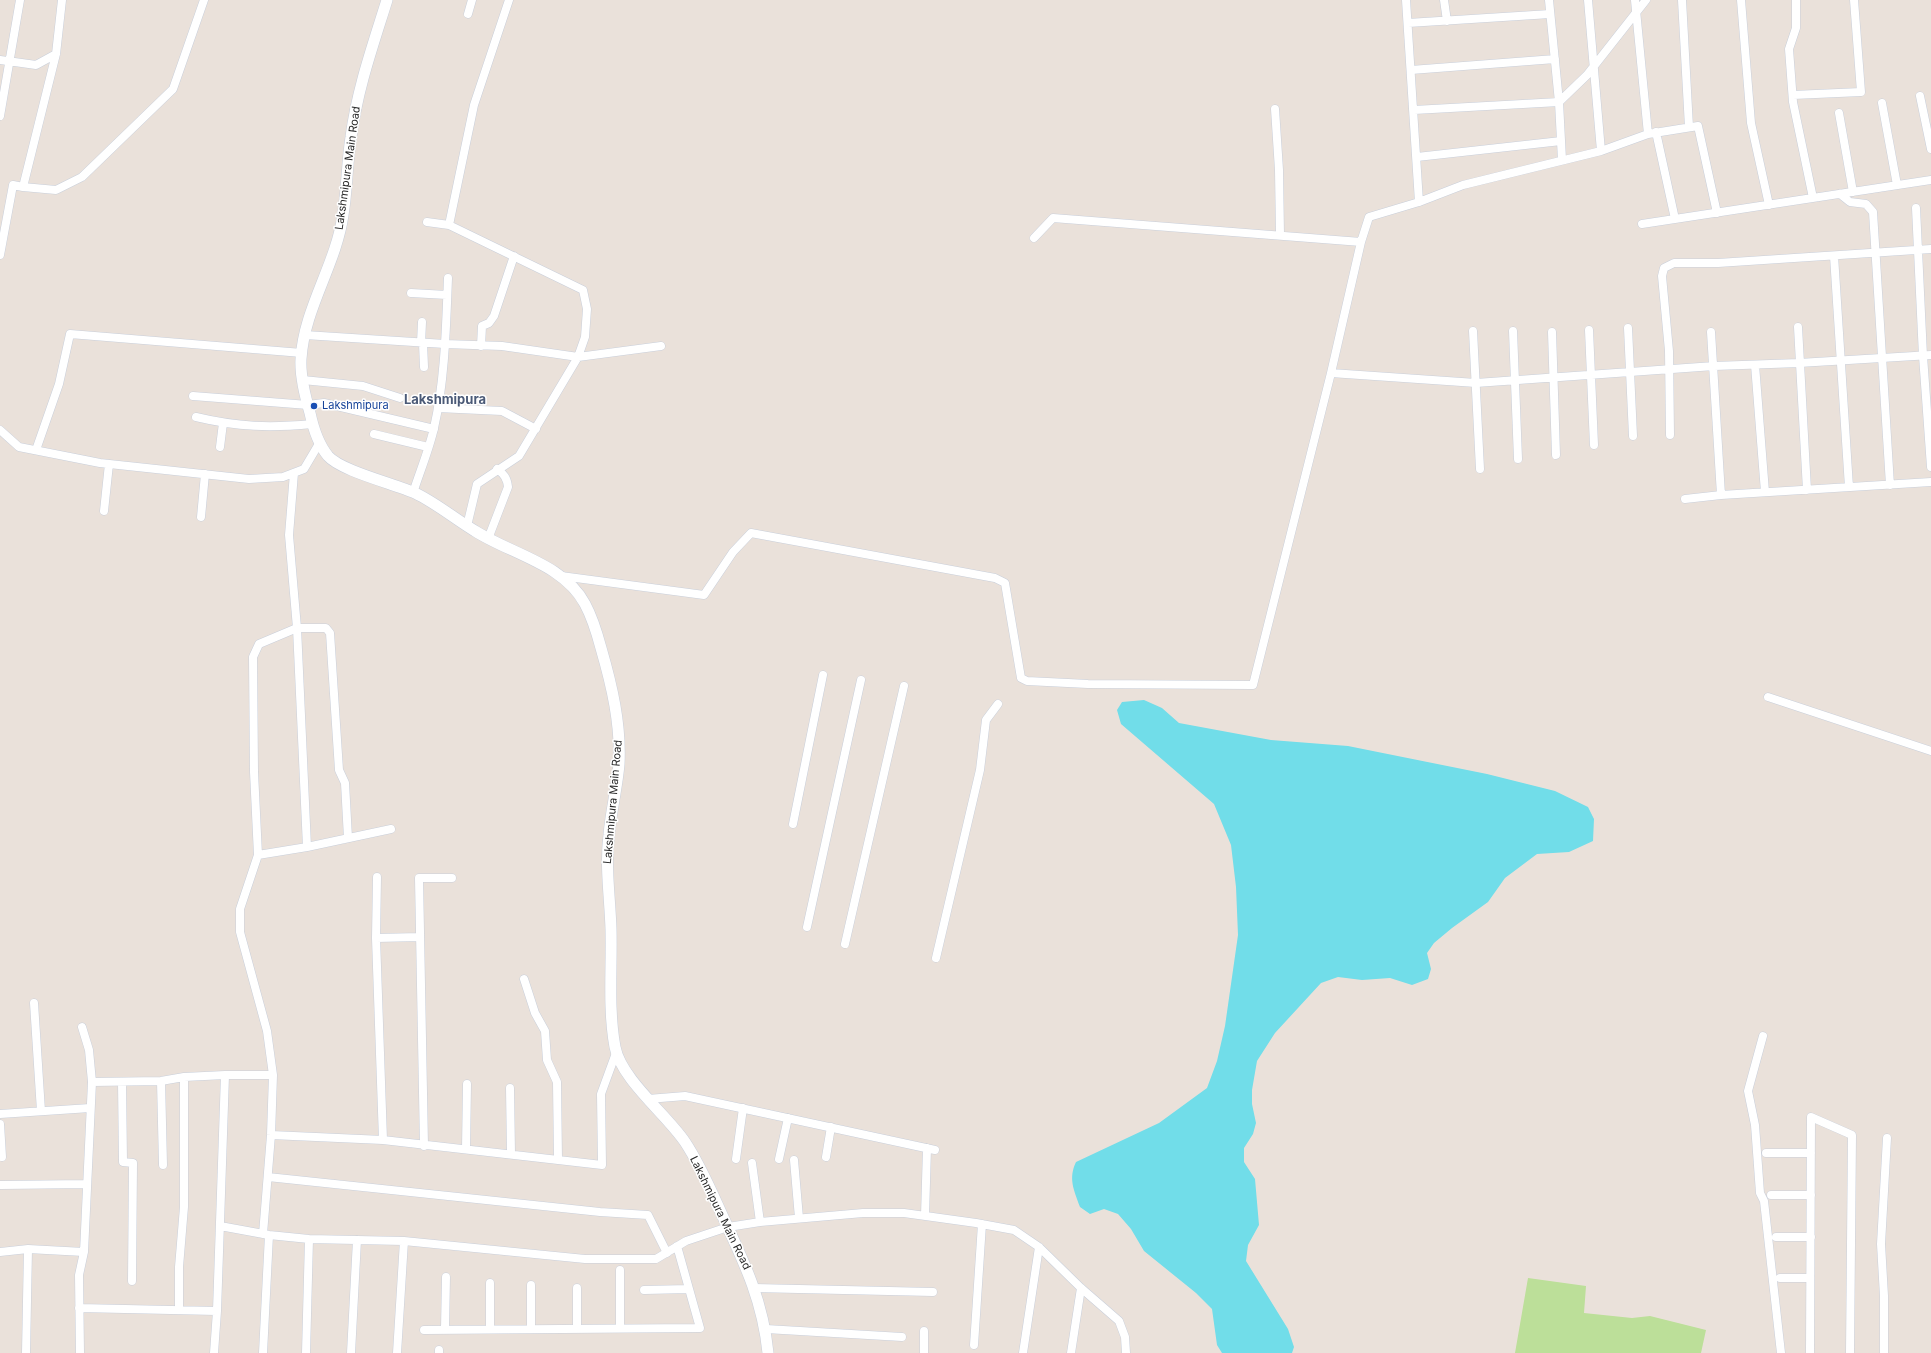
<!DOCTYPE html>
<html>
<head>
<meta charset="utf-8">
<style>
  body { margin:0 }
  canvas { display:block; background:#eae1da }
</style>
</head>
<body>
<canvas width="1931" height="1353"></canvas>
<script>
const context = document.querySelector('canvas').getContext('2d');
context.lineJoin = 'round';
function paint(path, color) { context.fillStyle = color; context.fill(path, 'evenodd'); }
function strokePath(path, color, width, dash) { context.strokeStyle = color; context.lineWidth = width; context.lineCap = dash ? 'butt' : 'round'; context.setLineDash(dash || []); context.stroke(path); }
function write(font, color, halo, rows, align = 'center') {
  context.font = font + ' Inter,sans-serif'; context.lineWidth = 3; context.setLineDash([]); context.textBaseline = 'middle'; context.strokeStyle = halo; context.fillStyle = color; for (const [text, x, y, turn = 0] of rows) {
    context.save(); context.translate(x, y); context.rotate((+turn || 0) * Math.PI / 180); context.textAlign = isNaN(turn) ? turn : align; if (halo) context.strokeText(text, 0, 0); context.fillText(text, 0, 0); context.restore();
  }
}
paint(new Path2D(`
  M1528 1278 1586 1286 1584 1313 1632 1318 1650 1316 1706 1330 1701 1353H1515Z`), '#bcdf99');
paint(new Path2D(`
  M1144 700 1162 708 1179 723 1271 740 1348 746 1487 774 1555 791 1588 807 1594 819 1593 841 1569 852 1537 854 1505 878 1488 902 1452 928 1434 943 1427 953 1431 969 1428 979 1412 985 1390 978 1362 980 1338 977 1321 983 1275 1033 1257 1061 1252 1090V1104L1256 1123 1253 1134 1244 1148V1162L1255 1179 1259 1225 1248 1245 1246 1261 1288 1329 1294 1347 1292 1353H1222L1217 1345 1212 1309 1196 1293 1144 1251 1131 1229 1118 1214 1104 1209 1090 1214 1080 1207C1074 1190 1068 1179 1076 1162L1159 1123 1207 1088 1217 1061 1225 1026 1238 935 1236 887 1231 845 1214 804 1121 724 1117 710 1122 702Z`), '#71dde9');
const street = new Path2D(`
  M1406 0 1419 202
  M1444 0 1447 21
  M1549 0 1559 102 1562 160
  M1588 0 1601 151
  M1635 0 1648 134
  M1682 0 1689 127
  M1741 0 1751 123 1769 205
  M1796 0V28L1789 49 1793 102 1813 198
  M468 14 472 0
  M1408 23 1550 14
  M0 60 36 65 56 54
  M1411 70 1555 59
  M1793 95 1861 92 1854 0
  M1920 96 1931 149
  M1882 103 1897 185
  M1275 109 1279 170 1280 235
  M1414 110 1559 102 1587 75 1646 0
  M1839 113 1853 192
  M0 116 20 0
  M1656 132 1675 219
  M1417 157 1561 141
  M23 187 56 190 82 177 173 89 204 0
  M1840 194 1850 202 1866 204 1873 212 1890 485
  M1916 208 1923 356 1931 467
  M427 222 449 225 583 290 587 309 585 337 578 357 519 456 477 484 467 526
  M1642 224 1931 180
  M449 225 474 105 509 0
  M1034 238 1053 218 1361 242
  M0 255 13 185 23 187 56 54 62 0
  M1834 256 1849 487
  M411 293 447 295
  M1798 327 1807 490
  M1628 328 1633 436
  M1589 330 1594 445
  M1473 331 1480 469
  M1513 331 1518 459
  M1552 332 1556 455
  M1711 332 1721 495
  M305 335 445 344 502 346 578 357 661 346
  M421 343 422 322
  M423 343 424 367
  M481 346 482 326 489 323 494 316 514 256
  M1755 365 1765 492
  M1331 373 1476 383 1714 366 1799 363 1931 355
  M303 380 363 386 400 398
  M193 396 308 405 324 403 434 429
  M438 408 502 411 536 429
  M196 417C238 427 270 428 312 424
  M0 430 19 447 100 463 249 479 283 477 304 469 320 442
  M374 434 428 447
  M1670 435 1669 351 1662 276 1664 268 1674 263H1718L1931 249
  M220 447 223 423
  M36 450 59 384 70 334 302 353
  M413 493C420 471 429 450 434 428 445 380 446 327 448 278
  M1685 499 1721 495 1931 482
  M104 511 109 464
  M201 517 205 474
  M488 539 508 487C507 478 504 474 497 469
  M561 576 704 595 733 552 751 533 995 578 1005 583 1021 678 1027 681 1088 684 1253 685 1331 373 1361 242 1369 217 1419 202 1463 185 1601 151 1648 134 1698 126 1717 213
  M1768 697 1931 751
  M793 824 823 675
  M307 847 297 628H326L330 633 339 770 345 783 348 838
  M258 855 307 847 391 829
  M377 877 376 938 383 1140
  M807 927 861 680
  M376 938 420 937
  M845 944 904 686
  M936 958 980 770 986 720 998 704
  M524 979 535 1013 545 1031 547 1060 557 1082 558 1160
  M34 1003 41 1111
  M82 1027 89 1050 92 1082
  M1763 1036 1748 1091 1755 1125 1760 1193 1764 1201 1781 1353
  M161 1081 163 1165
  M122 1082 123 1162 133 1163 132 1281
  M510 1088 511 1154
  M648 1099 685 1096 935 1150
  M0 1114 90 1108
  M0 1124 2 1157
  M271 1135 383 1140 602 1165 601 1094 616 1053
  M424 1146 419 878H452
  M466 1149 467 1084
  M1766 1153H1811
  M826 1157 831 1127
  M736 1159 743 1108
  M779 1159 788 1118
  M794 1160 799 1218
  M752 1163 760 1222
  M268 1177 600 1212 648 1215 667 1253
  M0 1185 87 1184
  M1771 1195H1811
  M925 1216 927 1148
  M220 1226 269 1235 309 1239 404 1241 585 1259H656L686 1241 728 1227 760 1222 863 1213H904L976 1223 1014 1230 1039 1247 1081 1288 1119 1321 1125 1337 1126 1353
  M263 1234 271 1135 273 1075
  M1776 1237H1811
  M0 1252 28 1249 84 1252 92 1082 161 1081 184 1077 225 1075H273L267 1031 240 932V909L258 855 254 772 253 657 259 644 297 628 289 535 294 473
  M620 1270V1328
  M1780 1278H1810
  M490 1283V1329
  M754 1288 933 1292
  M644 1290 689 1289
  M79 1308 217 1311
  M179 1310V1267L184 1207V1077
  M445 1329 446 1277
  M531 1329V1285
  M577 1329V1288
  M766 1329 902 1337
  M424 1330 700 1328 677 1246
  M974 1345 982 1224
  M439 1350V1353
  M26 1353 28 1249
  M80 1353 79 1275 84 1252
  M214 1353 217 1311 225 1075
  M263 1353 269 1235
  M306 1353 309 1239
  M351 1353 357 1240
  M397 1353 404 1241
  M924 1353V1331
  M1023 1353 1039 1247
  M1071 1353 1081 1288
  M1810 1353 1811 1117 1852 1135 1850 1353
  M1884 1353V1296L1881 1244 1887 1138`);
const secondary = new Path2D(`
  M387 0C373 45 357 90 351 137 347 163 347 190 343 215 336 265 304 308 301 359 300 376 305 396 310 413 313 427 319 445 328 456 341 471 395 484 415 493 436 503 455 519 475 531 511 554 564 564 585 604 592 617 597 633 601 648 612 686 621 724 619 764 617 788 611 811 609 835 605 866 610 898 611 929 612 968 608 1009 615 1047 621 1079 667 1115 685 1142 701 1166 712 1193 724 1219 745 1264 763 1302 768 1353`);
strokePath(street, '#c9cfda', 9);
strokePath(secondary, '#c9cfda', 12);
strokePath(street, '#fff', 8);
strokePath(secondary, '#fff', 11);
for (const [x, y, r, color] of [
  [314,406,4,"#1a4fb4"]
]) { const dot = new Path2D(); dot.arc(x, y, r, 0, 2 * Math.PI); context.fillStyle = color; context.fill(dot); strokePath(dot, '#fff', 1.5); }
write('11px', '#282828', '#fff', [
  ["Lakshmipura Main Road",348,168,-82],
  ["Lakshmipura Main Road",613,802,-85],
  ["Lakshmipura Main Road",720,1213,64]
]);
write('11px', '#164399', '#fff', [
  ["Lakshmipura",322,406]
], 'left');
write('bold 13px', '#4b5a77', '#fff', [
  ["Lakshmipura",445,400]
]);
</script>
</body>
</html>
